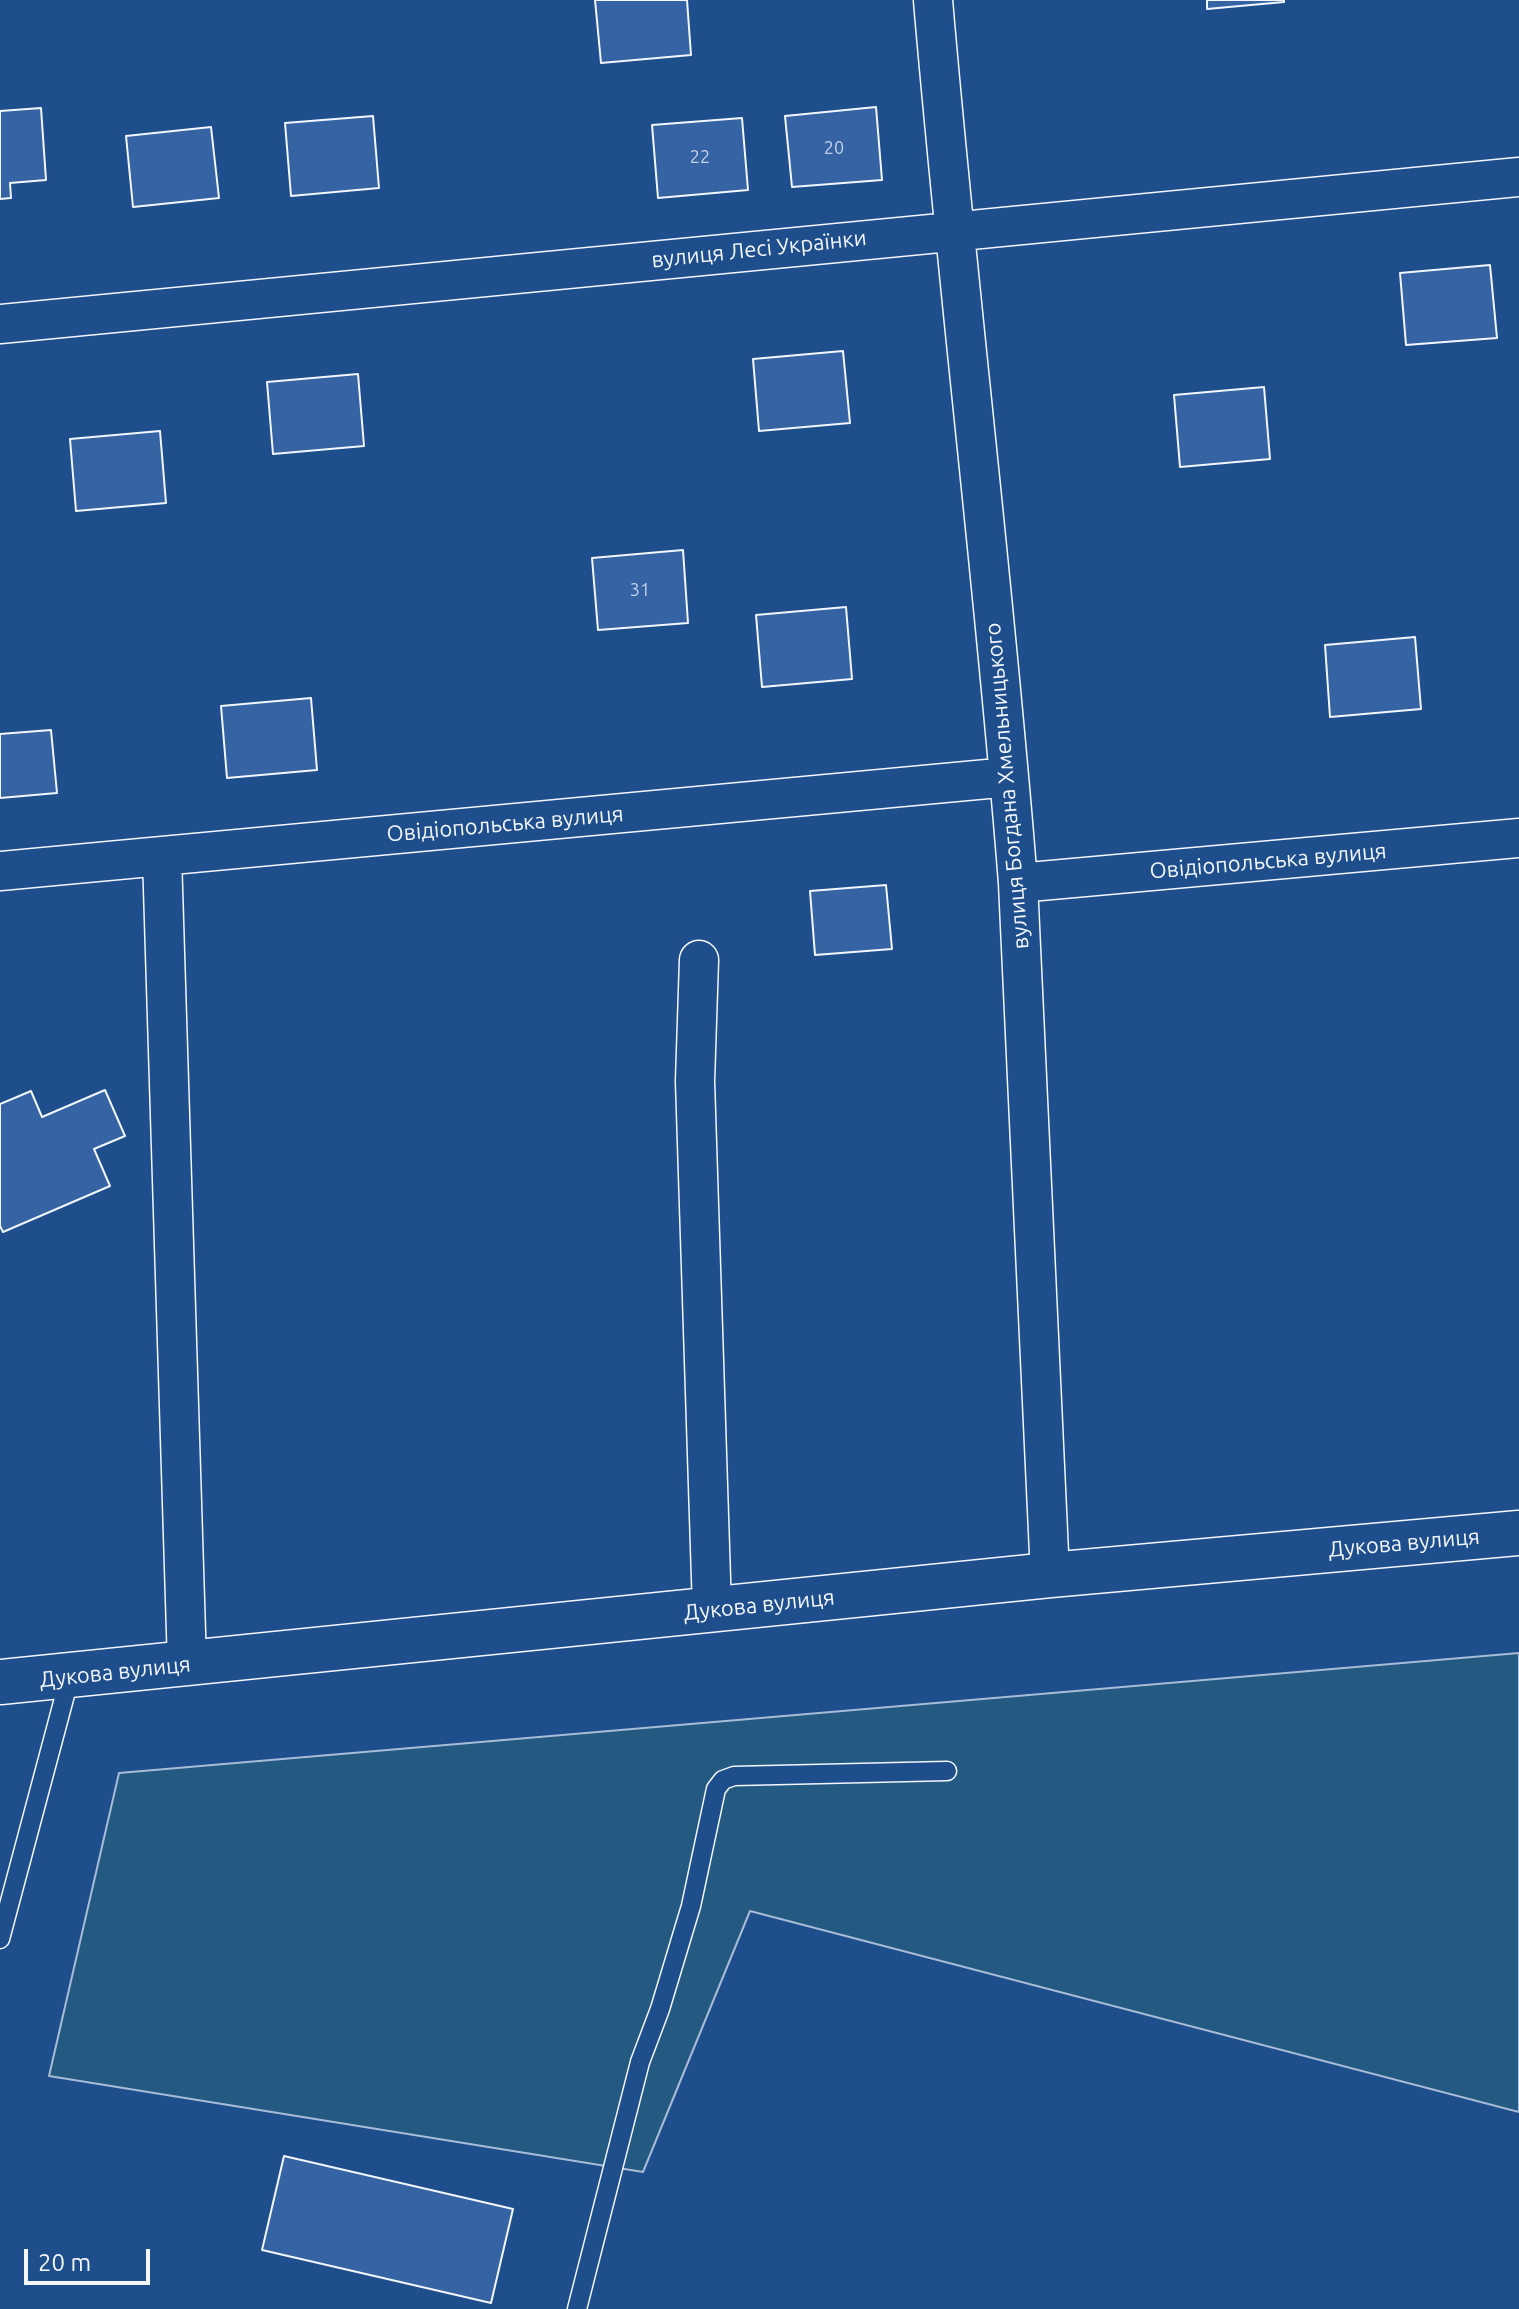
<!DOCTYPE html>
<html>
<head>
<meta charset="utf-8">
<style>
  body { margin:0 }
  #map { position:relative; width:1519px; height:2309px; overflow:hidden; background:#1f4e8c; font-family:Ubuntu,sans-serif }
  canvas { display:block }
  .scale { position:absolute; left:24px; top:2249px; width:126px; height:36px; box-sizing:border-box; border:4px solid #f2f6ff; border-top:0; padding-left:10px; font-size:24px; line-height:28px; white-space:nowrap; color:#f2f6ff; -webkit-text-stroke:6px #1f4e8c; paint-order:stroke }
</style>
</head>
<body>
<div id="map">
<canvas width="1519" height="2309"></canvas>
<div class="scale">20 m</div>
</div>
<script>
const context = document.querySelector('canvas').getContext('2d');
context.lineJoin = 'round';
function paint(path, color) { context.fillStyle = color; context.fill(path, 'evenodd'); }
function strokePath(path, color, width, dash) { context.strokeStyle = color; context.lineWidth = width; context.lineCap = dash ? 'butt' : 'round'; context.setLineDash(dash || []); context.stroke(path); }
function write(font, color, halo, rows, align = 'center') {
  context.font = font + ' Ubuntu,sans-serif'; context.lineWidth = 6; context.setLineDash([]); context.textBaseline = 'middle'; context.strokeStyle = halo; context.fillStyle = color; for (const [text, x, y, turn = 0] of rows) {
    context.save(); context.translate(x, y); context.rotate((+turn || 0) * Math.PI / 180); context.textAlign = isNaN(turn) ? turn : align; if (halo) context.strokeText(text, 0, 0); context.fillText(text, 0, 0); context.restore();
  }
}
const green = new Path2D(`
  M1519 1653V2112L750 1911 643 2172 49 2076 119 1773Z`);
paint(green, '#245a82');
strokePath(green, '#a8bbd7', 2);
const building = new Path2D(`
  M595 0H687L691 55 601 63Z
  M1207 0H1284V2L1207 9Z
  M876 107 882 180 792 187 785 116Z
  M41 108 46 180 10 183 11 198 0 199V111Z
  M373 116 379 188 291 196 285 123Z
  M742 118 748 190 658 198 652 125Z
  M211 127 219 198 133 207 126 136Z
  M1490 265 1497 338 1406 345 1400 273Z
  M843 351 850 423 759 431 753 359Z
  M358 374 364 446 273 454 267 382Z
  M1264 387 1270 459 1180 467 1174 395Z
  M160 431 166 503 76 511 70 439Z
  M683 550 688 623 598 630 592 558Z
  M846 607 852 679 762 687 756 615Z
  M1415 637 1421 709 1330 717 1325 645Z
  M311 698 317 770 227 778 221 706Z
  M51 730 57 793 0 798V734Z
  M886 885 892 949 815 955 810 891Z
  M105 1090 125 1136 94 1149 110 1186 3 1232 0 1226V1104L31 1091 42 1117Z
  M284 2156 513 2209 491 2303 262 2250Z`);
paint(building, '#3563a3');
strokePath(building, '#f2f6ff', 2);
const lane = new Path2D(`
  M0 1939 70 1676
  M577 2309 640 2062 660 2009 691 1906 716 1789 723 1780 734 1776 947 1771`);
const street = new Path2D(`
  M933 0C958 295 995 588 1018 883L1050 1575
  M0 324 1519 177
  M162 856 187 1665
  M0 871 1009 777
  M1018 883 1519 838
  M699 960 695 1081 712 1610`);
const secondary = new Path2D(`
  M0 1682 1050 1575 1519 1533`);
strokePath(lane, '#f2f6ff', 21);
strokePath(street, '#f2f6ff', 41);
strokePath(secondary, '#f2f6ff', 47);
strokePath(lane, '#1f4e8c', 18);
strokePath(street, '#1f4e8c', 38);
strokePath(secondary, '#1f4e8c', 44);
write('18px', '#c3d1e8', null, [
  ["20",834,148],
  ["22",700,157],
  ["31",640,590]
]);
write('22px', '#f2f6ff', '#1f4e8c', [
  ["вулиця Лесі Українки",759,249,-6],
  ["вулиця Богдана Хмельницького",1007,786,-95],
  ["Овідіопольська вулиця",505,824,-5],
  ["Овідіопольська вулиця",1268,861,-5],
  ["Дукова вулиця",1404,1543,-5],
  ["Дукова вулиця",759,1605,-6],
  ["Дукова вулиця",115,1672,-6]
]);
</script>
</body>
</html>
